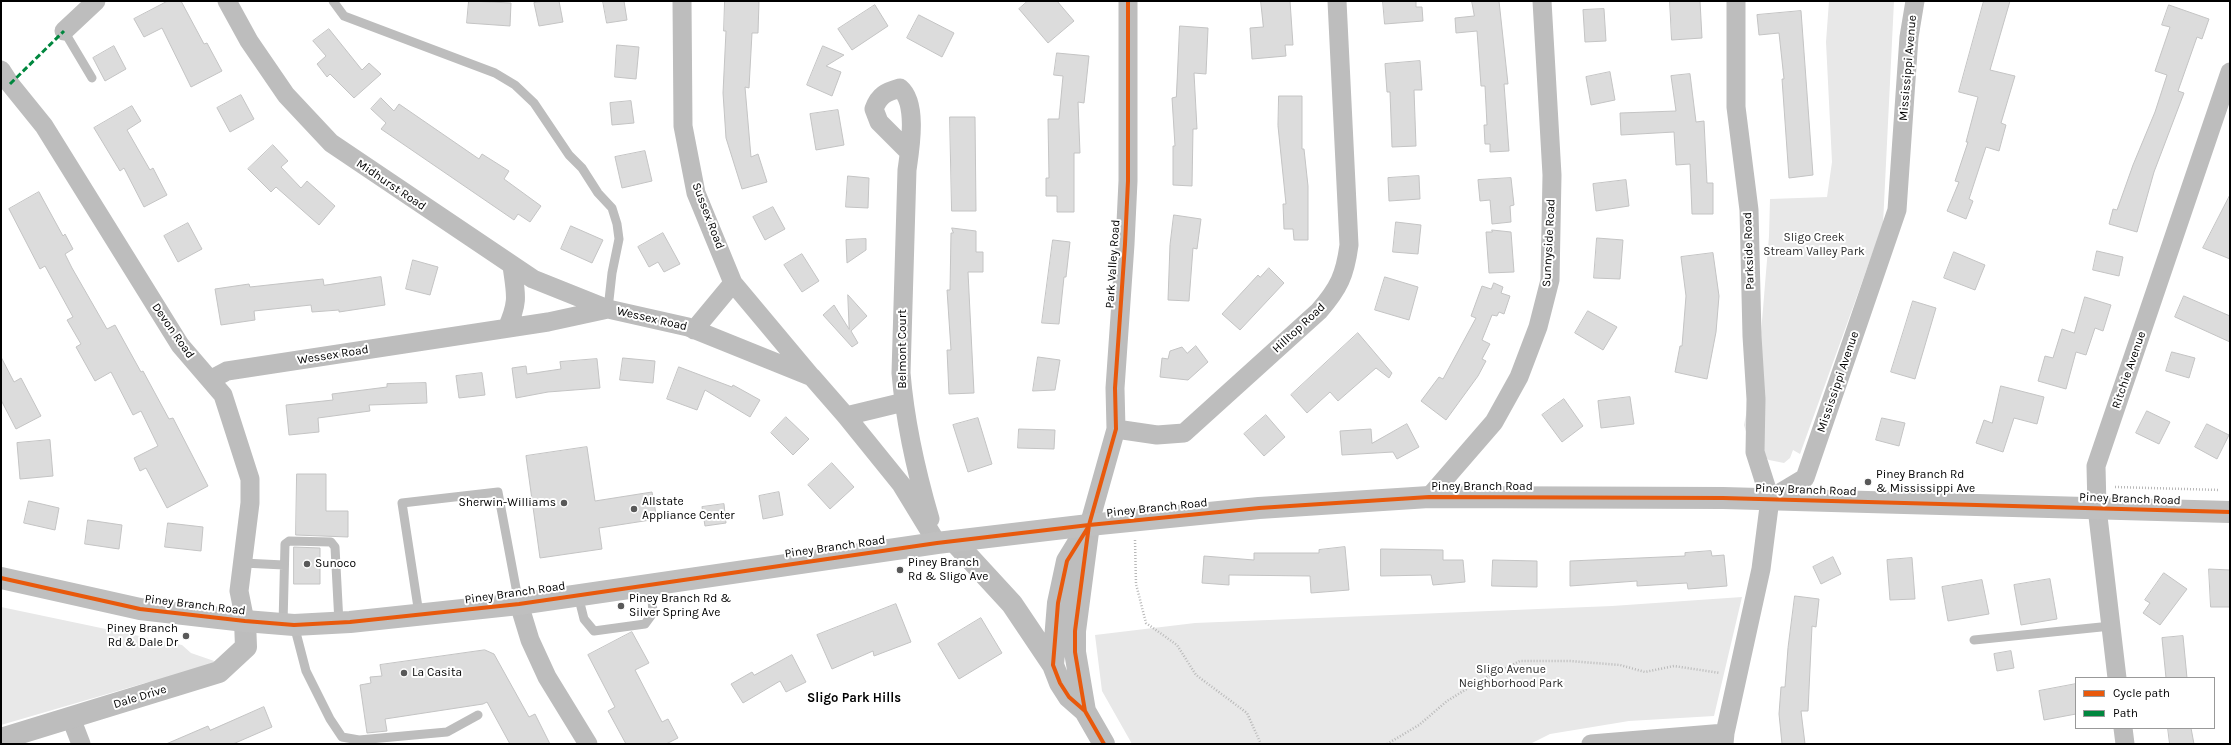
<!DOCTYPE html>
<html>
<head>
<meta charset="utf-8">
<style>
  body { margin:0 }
  #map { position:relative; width:2231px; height:745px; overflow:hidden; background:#fff; font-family:Karla,sans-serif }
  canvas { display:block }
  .frame { position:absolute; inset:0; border:2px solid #000; pointer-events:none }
  .legend { position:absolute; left:2075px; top:677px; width:140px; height:52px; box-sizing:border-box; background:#fff; border:1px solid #999; margin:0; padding:5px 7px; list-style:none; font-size:12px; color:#000 }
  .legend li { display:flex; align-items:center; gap:8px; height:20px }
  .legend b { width:20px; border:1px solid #999 }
</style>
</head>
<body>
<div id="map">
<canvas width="2231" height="745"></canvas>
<div class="frame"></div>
<ul class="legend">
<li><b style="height:5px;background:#e8590c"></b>Cycle path</li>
<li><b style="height:5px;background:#00873e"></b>Path</li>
</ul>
</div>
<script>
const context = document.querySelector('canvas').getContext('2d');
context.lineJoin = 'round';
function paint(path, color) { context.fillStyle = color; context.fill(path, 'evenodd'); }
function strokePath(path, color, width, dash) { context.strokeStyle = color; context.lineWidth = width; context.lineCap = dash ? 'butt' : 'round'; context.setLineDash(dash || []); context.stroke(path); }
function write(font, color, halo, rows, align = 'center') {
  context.font = font + ' Karla,sans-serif'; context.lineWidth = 4; context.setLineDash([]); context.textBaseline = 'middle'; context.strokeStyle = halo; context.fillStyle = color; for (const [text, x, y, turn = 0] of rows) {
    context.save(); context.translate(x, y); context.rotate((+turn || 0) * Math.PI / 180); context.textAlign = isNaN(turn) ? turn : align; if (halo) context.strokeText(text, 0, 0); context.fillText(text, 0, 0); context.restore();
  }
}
paint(new Path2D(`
  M1829 1H1894L1883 224 1800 454 1793 450 1790 458 1784 463 1769 460 1757 452 1748 439 1744 425 1760 345 1769 236 1770 199 1827 197 1832 162 1826 42Z
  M1742 597 1714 716 1629 721 1550 734 1530 744H1132L1102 691 1095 635 1195 623 1612 606Z
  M1 607 182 645 191 653 220 663 215 671 145 683 1 725Z`), '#e8e8e8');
const building = new Path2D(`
  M168 1H181L204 44 207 43 222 71 191 87 162 28 144 37 134 19Z
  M469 1 511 3 510 26 467 23Z
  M544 1H559L563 22 539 26 534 3Z
  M603 1H624L627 20 607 23Z
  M725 1H759L758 33H752L749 88 745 87 751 157 758 154 767 182 742 189 726 138 723 93 726 31H724Z
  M1028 1H1057L1074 21 1048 43 1019 9Z
  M1261 1H1290L1293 45H1285L1286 56 1252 59 1250 28 1263 27Z
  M1383 1H1416V7H1422L1423 21 1385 24Z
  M1472 1H1499L1508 84H1504L1509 151 1490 152V144H1485L1484 125H1487L1485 86H1481L1477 31 1456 33 1455 18 1474 16Z
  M1670 1H1700L1702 38 1672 40Z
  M1984 1H2010L1990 70 2015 76 2001 123 2006 125 1999 151 1986 147 1969 199 1973 201 1966 219 1947 211 1959 182 1955 181 1968 142H1966L1978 97 1959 92Z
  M875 5 888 26 852 50 838 29Z
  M2169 5 2209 19 2202 39 2197 37 2178 91 2184 93 2154 172 2137 232 2109 224 2113 209 2117 210 2133 165 2155 112 2167 75 2155 71 2170 27 2162 25Z
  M1604 9 1606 41 1585 42 1583 10Z
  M1801 11 1813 175 1789 178 1782 79H1784L1779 33 1759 35 1757 15Z
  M919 15 954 33 942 57 907 38Z
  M1180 26 1208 28 1206 74 1194 73 1197 129H1193L1192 186 1173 185V146H1175L1172 98 1176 97Z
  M329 29 362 70 369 63 381 74 354 98 330 74 327 77 317 64 326 56 313 41Z
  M617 45 639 47 636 79 615 77Z
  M114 46 126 69 105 81 93 58Z
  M823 46 844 55 826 66 841 72 832 96 807 85Z
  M1057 53 1089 56 1084 103 1078 102 1080 153H1074V212H1057V196H1046V178H1049L1048 119H1059L1063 76 1054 75Z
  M1420 61 1422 90H1414L1416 146 1392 147 1390 92H1387L1385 64Z
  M1610 72 1615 100 1591 105 1586 77Z
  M1690 74 1696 122 1704 121 1707 183H1713V214H1692L1690 164 1676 165 1674 132 1621 135 1620 113 1676 111 1671 76Z
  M241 95 254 119 230 132 217 108Z
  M1279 96H1302V149H1304L1308 186V240H1294L1293 229H1284L1283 204H1286L1278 126Z
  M381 98 394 111 399 104 479 159 482 154 509 171 504 179 541 206 530 222 518 214 514 220 381 129 386 123 371 109Z
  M631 101 634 123 612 125 610 103Z
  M132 106 141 121 127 130 150 170 153 168 167 195 144 207 124 168 120 171 94 128Z
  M838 110 844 145 816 150 810 114Z
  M950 117H975L976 211H952Z
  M273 145 288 161 281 167 301 188 307 181 335 206 319 225 276 187 271 192 248 169Z
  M645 151 652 181 622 188 615 157Z
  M848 176 869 178 868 208 846 207Z
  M1419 176 1420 199 1389 201 1388 178Z
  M1511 178 1514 205 1510 206 1511 222 1492 224 1490 200 1480 201 1478 180Z
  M1626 180 1629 206 1596 211 1593 184Z
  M39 192 63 236 65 234 73 249 65 254 72 268 107 329 115 325 141 372 143 371 169 419 173 418 208 486 167 508 146 468 140 471 134 458 158 446 141 411 133 415 111 372 95 381 76 347 81 344 67 320 73 317 45 266 40 269 9 209Z
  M2230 195V259L2203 248Z
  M773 207 785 229 765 240 753 217Z
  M1174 215 1201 219 1197 249 1193 248 1189 301 1168 300 1170 245Z
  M1396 222 1421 225 1418 254 1393 252Z
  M188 223 202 249 178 262 164 236Z
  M571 226 603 240 592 263 561 249Z
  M952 228 976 231V252H983V272H968L974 393 949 394 947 350H951L947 290H950L951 233H953Z
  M1492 230 1511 232 1514 272 1489 273 1486 232H1492Z
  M663 233 680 264 664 272 658 262 649 267 638 247Z
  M1597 238 1623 240 1620 279 1594 278Z
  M866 239V250L847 263 846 240Z
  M1053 240 1070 242 1066 277H1064L1059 324 1042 323Z
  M2097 251 2123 257 2119 276 2093 270Z
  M1954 252 1985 265 1975 290 1944 278Z
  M1713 253 1719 296 1716 332 1707 379 1675 372 1680 346H1682L1686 296 1681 257Z
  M802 254 819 281 802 292 784 265Z
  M413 260 438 267 430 295 406 289Z
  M1269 268 1284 283 1240 330 1222 314 1258 275 1260 277Z
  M381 277 385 305 339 312V310L312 312 311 305 254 311 255 320 221 325 215 289 249 284 250 287 323 279 324 285Z
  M1385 277 1418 287 1409 320 1375 310Z
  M1494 283 1503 287 1501 293 1510 296 1504 314 1499 312 1497 316 1492 315 1482 340 1490 344 1482 359 1486 361 1478 376 1446 420 1421 401 1439 377 1443 379 1476 318 1471 316 1482 286 1491 289Z
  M848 295 867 316 851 331 858 343 852 347 823 315 834 305 849 329Z
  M2184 296 2230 316V342L2175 317Z
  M2085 297 2111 305 2103 331 2095 328 2086 355 2076 352 2066 389 2038 381 2045 356 2053 358 2062 329 2074 333Z
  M1913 301 1936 308 1915 379 1891 372Z
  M1588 311 1617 327 1603 350 1575 333Z
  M1358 333 1392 373 1389 378 1376 368 1338 401 1330 392 1307 413 1291 395Z
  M1196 346 1208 362 1188 380 1160 377 1162 358 1168 359 1170 351 1182 347 1187 353Z
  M2172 352 2195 358 2189 378 2166 371Z
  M1 357 14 382 21 378 41 416 16 429 1 400Z
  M1038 357 1060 360 1055 390 1033 391Z
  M623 358 655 361 653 383 620 380Z
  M597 359 600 388 548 392 516 398 512 368 526 366 527 374 561 369 560 362Z
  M679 367 732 387 733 385 760 400 750 417 705 390 697 410 667 399Z
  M482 373 485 395 459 398 456 376Z
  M426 383 427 403 369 405 370 411 318 418 319 432 289 435 286 405 333 400 332 394 387 387V384Z
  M2001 386 2044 397 2037 424 2014 418 2003 452 1976 443 1984 420 1992 423Z
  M1630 397 1634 424 1601 428 1598 401Z
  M1564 399 1583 426 1562 442 1542 415Z
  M2147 411 2170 422 2159 444 2136 433Z
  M1266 415 1285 437 1264 456 1244 434Z
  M786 417 809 439 793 455 771 433Z
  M978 418 992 464 968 472 953 425Z
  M1882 418 1905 423 1899 446 1876 440Z
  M1407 424 1419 447 1397 459 1393 452 1342 455 1340 431 1371 429 1372 443Z
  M2207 424 2229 435 2217 459 2195 447Z
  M1019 429 1055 430 1054 449 1018 448Z
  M50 440 53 476 20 479 17 443Z
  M587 447 595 501 652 492 657 519 599 528 602 549 540 558 526 456Z
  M832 463 854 487 830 509 808 485Z
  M297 474H326V511H348V537L296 535Z
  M779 492 783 515 763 519 759 496Z
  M29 501 59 508 55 530 24 523Z
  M724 504 726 523 705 526 702 507Z
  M88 520 122 525 119 549 85 544Z
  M168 523 203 527 201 551 165 547Z
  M294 547 320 548V584H294Z
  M1345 547 1349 590 1311 593 1310 576 1229 575V585L1202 583 1204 556 1254 560V553H1319V550Z
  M1381 549 1443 550V560H1463L1465 582 1433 585 1431 575 1381 576Z
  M1711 551 1712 556 1724 555 1727 586 1688 589 1687 583 1637 586V581L1570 586V561L1685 556V553Z
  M1833 557 1841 574 1821 584 1813 567Z
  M1912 558 1915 599 1890 600 1887 560Z
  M1493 560 1537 561V587L1492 586Z
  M2209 569 2230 570V607H2211Z
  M2164 573 2187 589 2160 625 2143 613 2150 603 2145 600Z
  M2050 579 2057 619 2021 625 2014 585Z
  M1982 580 1989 614 1948 621 1942 587Z
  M1795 596 1819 599 1816 627 1812 626 1808 711H1801L1805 744H1782L1779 714 1781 687H1785L1788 648Z
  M896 604 911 642 874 656 873 651 832 669 817 635Z
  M981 618 1002 653 959 679 938 644Z
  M632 632 649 663 635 670 662 722 668 719 678 738 666 744H626L608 711 615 707 588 655Z
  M2183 636 2187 678H2166L2162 638Z
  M485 650 494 654 529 717 535 714 550 744H510L487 702 483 704 385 719 387 731 367 733 360 685 371 683 370 677 382 676 380 665Z
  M2011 651 2014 668 1997 671 1994 654Z
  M792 655 806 682 786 692 780 681 743 703 731 684 752 672 754 675Z
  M2076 684V714L2044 720 2039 691Z
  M264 707 272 727 233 744H166L208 726 210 730Z
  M2168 728H2191L2194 744H2170Z`);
paint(building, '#dcdcdc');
strokePath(building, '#c4c4c4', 1);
strokePath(new Path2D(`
  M2115 487 2220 490
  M1135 540 1136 584 1146 623 1177 645 1196 675 1247 713 1261 744
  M1387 744 1419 725 1447 701 1483 679 1520 661H1570L1620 665 1645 672 1674 666 1720 673`), '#b8b8b8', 2.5, [1, 2]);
strokePath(new Path2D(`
  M333 1 344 16 495 73 515 85 534 103 569 155 582 168 598 193 612 208 617 224 619 239 612 273 608 309
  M64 31 92 78
  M243 563 284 565
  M578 595 584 619 594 631 645 624 653 613 651 585
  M419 614 402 503 498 492 519 604
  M283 624 285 544 289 541 331 542 335 547 339 623
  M294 625 306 671 330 719 342 737 359 740 447 732 478 715
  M1974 640 2111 626`), '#bdbdbd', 9);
strokePath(new Path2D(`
  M227 1 249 41 286 95 331 143 533 279 608 309
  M682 1 683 126 696 193 733 283 810 375
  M1736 1V107L1749 210 1752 336 1756 399 1755 452 1770 499
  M64 31 96 1
  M1 70 10 84 44 126 180 345 223 395 250 479V503L239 591 245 621
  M909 152 879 122 874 109C879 95 886 92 900 88 918 103 910 149 907 170L901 373C905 422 916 471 930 519
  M507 328C519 301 516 295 512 266
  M694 330 733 283
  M210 380 227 371 548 322 608 309 688 327 812 377 846 416 901 484 937 543
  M846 416 904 402
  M1116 429 1157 435 1184 433 1319 311C1339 288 1345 275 1349 245L1337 1
  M1429 497 1494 422 1519 377 1538 327 1550 280 1552 175 1542 1
  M1089 525 1116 429 1115 388 1125 244 1128 181V1
  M519 604 530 640 547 677 588 744
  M2117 678 2097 508 2096 466 2230 72
  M71 718 81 744
  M2123 728 2125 744
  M1591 744 1725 733
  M1724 744 1725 733 1761 569 1770 499 1805 478 1897 210 1909 37 1915 1`), '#bdbdbd', 19);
strokePath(new Path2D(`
  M1089 525 1067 561 1058 603 1053 665 1060 683 1069 697 1085 711 1104 744
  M954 541 1012 604 1053 665
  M1085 711 1075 652V631L1088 532
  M1 739 219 672 246 647 245 621`), '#bdbdbd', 22);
strokePath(new Path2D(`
  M1 578 140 609 245 621 294 625 350 622 519 604 937 543 1089 525 1259 508 1429 497 1723 498 2230 512`), '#bfbfbf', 22);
strokePath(new Path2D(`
  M10 84 64 31`), '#00873e', 3, [6, 3]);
strokePath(new Path2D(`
  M1087 529 1067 561 1058 603 1053 665 1060 683 1069 697 1085 711 1104 744
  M1 578 140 609 245 621 294 625 350 622 519 604 937 543 1089 525 1259 508 1429 497 1723 498 2230 512
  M1085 711 1075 652V631L1089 525 1116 429 1115 388 1125 244 1128 181V1`), '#e8590c', 4);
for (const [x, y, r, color] of [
  [1868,482,4,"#595959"],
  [564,503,4,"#595959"],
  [634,509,4,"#595959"],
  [307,564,4,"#595959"],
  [900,570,4,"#595959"],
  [621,606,4,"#595959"],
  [186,636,4,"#595959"],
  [404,673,4,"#595959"]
]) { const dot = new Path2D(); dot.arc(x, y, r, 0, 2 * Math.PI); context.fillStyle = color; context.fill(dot); strokePath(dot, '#fff', 1.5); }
write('12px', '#000', '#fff', [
  ["Mississippi Avenue",1908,68,-85],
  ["Midhurst Road",391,185,34],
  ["Sussex Road",708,216,69],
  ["Sunnyside Road",1549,243,-87],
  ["Parkside Road",1749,251,-92],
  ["Park Valley Road",1113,264,-86],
  ["Wessex Road",652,319,13],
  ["Hilltop Road",1299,328,-43],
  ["Devon Road",173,331,55],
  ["Belmont Court",903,349,-90],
  ["Wessex Road",333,355,-9],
  ["Ritchie Avenue",2129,370,-71],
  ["Mississippi Avenue",1838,382,-71],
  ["Piney Branch Road",1482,487],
  ["Piney Branch Road",1806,490,2],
  ["Piney Branch Road",2130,499,2],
  ["Piney Branch Road",1157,508,-6],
  ["Piney Branch Road",835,547,-8],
  ["Piney Branch Road",515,593,-8],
  ["Piney Branch Road",195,605,7],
  ["Dale Drive",140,697,-17]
]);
write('12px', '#2d2d2d', '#fff', [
  ["Sligo Creek",1814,238],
  ["Stream Valley Park",1814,252],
  ["Sligo Avenue",1511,670],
  ["Neighborhood Park",1511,684]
]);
write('12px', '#000', '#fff', [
  ["Piney Branch Rd",1876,475],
  ["& Mississippi Ave",1876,489],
  ["Allstate",642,502],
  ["Appliance Center",642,516],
  ["Sherwin-Williams",556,503,"right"],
  ["Piney Branch",908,563],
  ["Rd & Sligo Ave",908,577],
  ["Sunoco",315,564],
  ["Piney Branch Rd &",629,599],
  ["Silver Spring Ave",629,613],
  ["Piney Branch",178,629,"right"],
  ["Rd & Dale Dr",178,643,"right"],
  ["La Casita",412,673]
], 'left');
write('bold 13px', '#000', '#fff', [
  ["Sligo Park Hills",854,698]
]);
</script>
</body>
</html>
